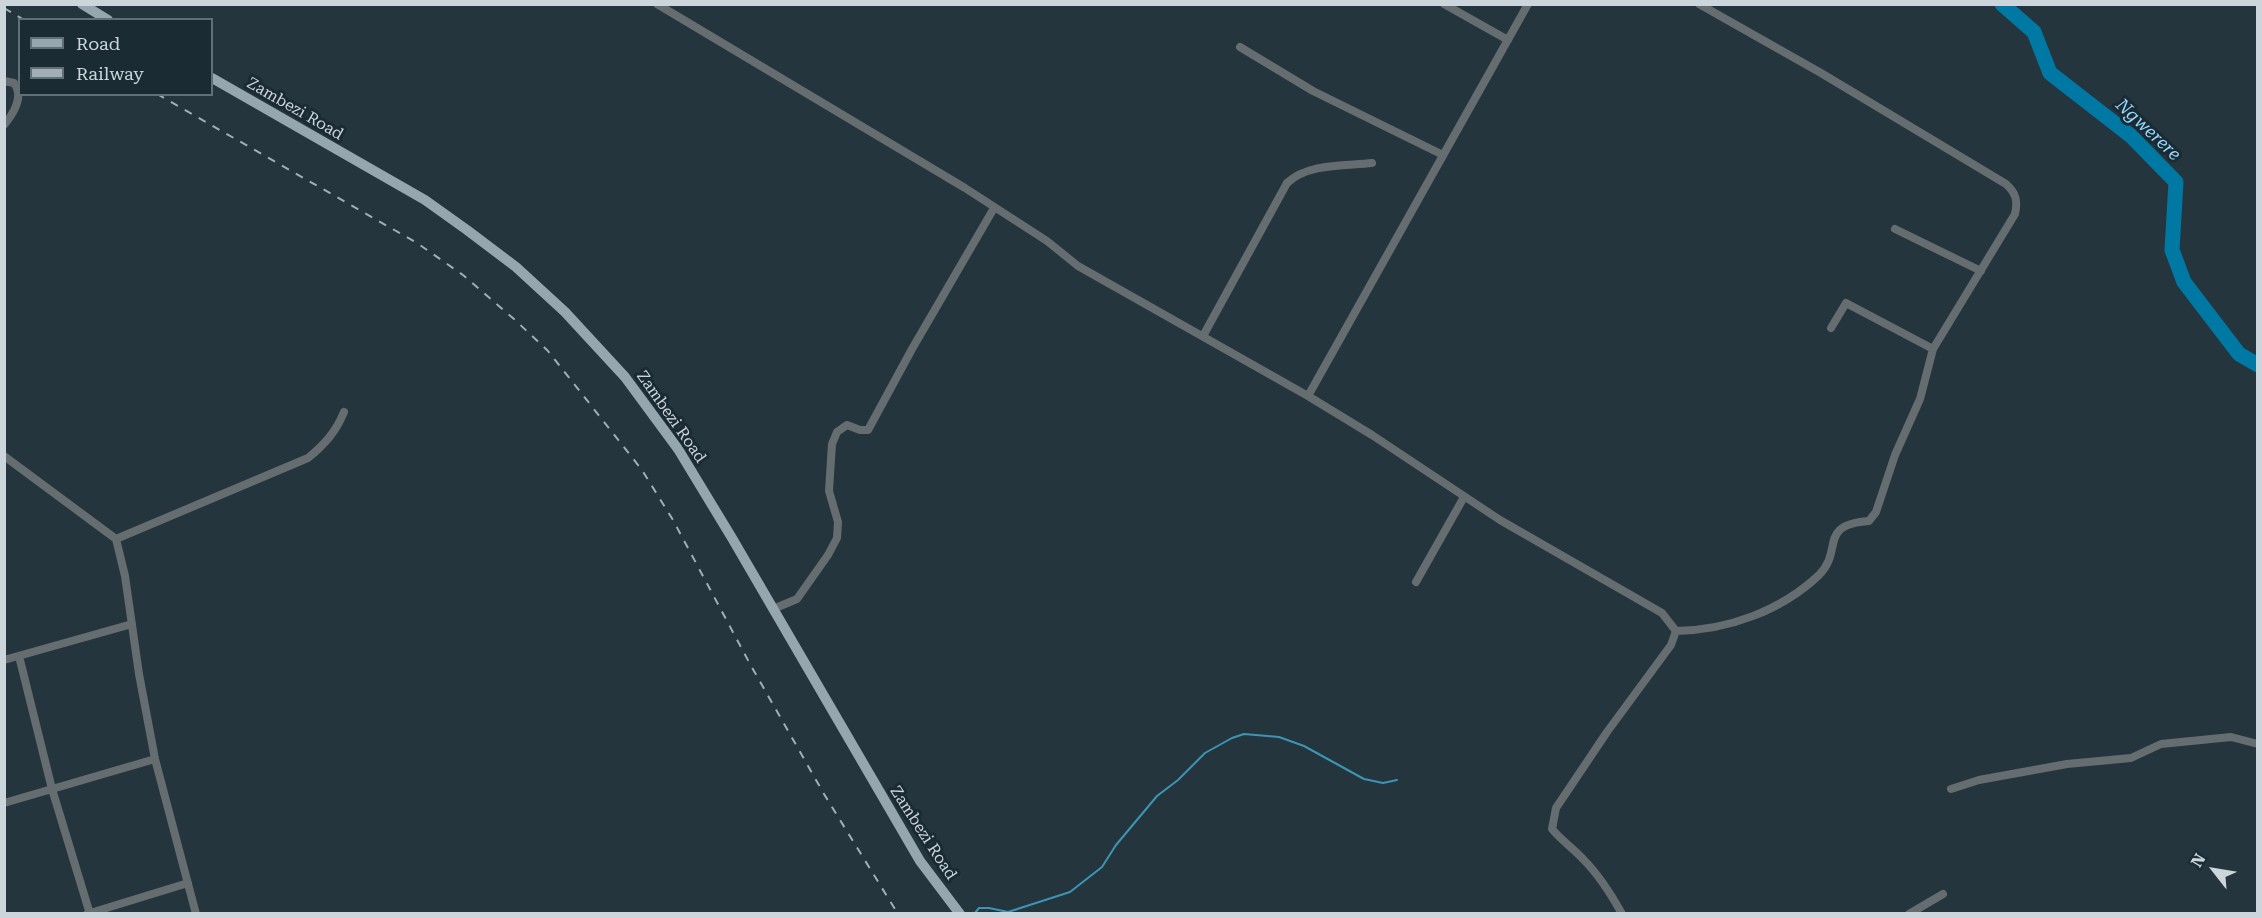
<!DOCTYPE html>
<html>
<head>
<meta charset="utf-8">
<style>
  body { margin:0 }
  #map { position:relative; width:2262px; height:918px; overflow:hidden; background:#25353e; font-family:"Roboto Serif",serif }
  canvas { display:block }
  .frame { position:absolute; inset:0; border:6px solid #cbd5db; pointer-events:none }
  .legend { position:absolute; left:18px; top:18px; width:195px; height:78px; box-sizing:border-box; background:#1b2b34; border:2px solid #616f77; margin:0; padding:8px 10px; list-style:none; font-size:18px; color:#cbd5db }
  .legend li { display:flex; align-items:center; gap:12px; height:30px }
  .legend b { width:30px; border:2px solid #616f77 }
  .north { position:absolute; left:2184px; top:840px; width:60px; height:60px; -webkit-text-stroke:4px #1b2b34; paint-order:stroke; rotate:301deg; font-size:16px; font-weight:700; line-height:24px; text-align:center; color:#cbd5db }
  .north::after { content:''; display:block; margin:auto; width:21px; height:27px; background:#cbd5db; clip-path:polygon(50% 0,100% 100%,50% 72%,0 100%) }
</style>
</head>
<body>
<div id="map">
<canvas width="2262" height="918"></canvas>
<div class="frame"></div>
<ul class="legend">
<li><b style="height:8px;background:#95a6af"></b>Road</li>
<li><b style="height:8px;background:#a2aeb5"></b>Railway</li>
</ul>
<div class="north">N</div>
</div>
<script>
const context = document.querySelector('canvas').getContext('2d');
context.lineJoin = 'round';
function strokePath(path, color, width, dash) { context.strokeStyle = color; context.lineWidth = width; context.lineCap = dash ? 'butt' : 'round'; context.setLineDash(dash || []); context.stroke(path); }
function write(font, color, halo, rows, align = 'center') {
  context.font = font + ' "Roboto Serif",serif'; context.lineWidth = 6; context.setLineDash([]); context.textBaseline = 'middle'; context.strokeStyle = halo; context.fillStyle = color; for (const [text, x, y, turn = 0] of rows) {
    context.save(); context.translate(x, y); context.rotate((+turn || 0) * Math.PI / 180); context.textAlign = isNaN(turn) ? turn : align; if (halo) context.strokeText(text, 0, 0); context.fillText(text, 0, 0); context.restore();
  }
}
strokePath(new Path2D(`
  M974 914 979 908H989L1008 912 1070 892 1102 867 1116 845 1157 796 1178 780 1205 753 1232 738 1244 734 1279 737 1304 746 1364 779 1383 783 1397 780`), '#3d94b4', 2);
strokePath(new Path2D(`
  M2002 4 2034 32 2050 73 2131 136 2176 182 2172 250 2184 282 2239 354 2258 365`), '#0078a4', 15);
strokePath(new Path2D(`
  M657 4 965 188 1047 241 1078 266 1308 396 1372 435 1500 520 1662 613 1676 631 1671 645 1607 732 1556 808 1552 829C1562 841 1573 848 1583 859 1599 875 1611 894 1622 914
  M1444 4 1508 40
  M1240 47 1313 91 1443 155
  M4 81 14 83C24 96 14 113 4 125
  M1895 229 1981 271
  M1831 328 1846 303 1933 349
  M1203 336 1287 183C1308 163 1345 166 1372 163
  M1308 396 1528 4
  M4 456 116 539 125 576 139 674 155 759 196 914
  M116 539 308 458C324 445 336 432 344 412
  M1416 582 1464 497
  M773 609 797 599 828 555 837 538 838 522 829 491 832 444 837 432 847 425 860 430H868L912 349 994 208
  M1676 631C1728 630 1781 611 1819 575 1844 550 1817 525 1869 521L1876 512 1895 455 1920 399 1933 349 2015 214C2018 201 2016 193 2006 184L1821 73 1699 4
  M19 656 52 789 90 914
  M4 660 132 624
  M1951 789 1979 780 2067 764 2131 758 2161 744 2231 737 2258 744
  M4 803 155 759
  M87 914 188 883
  M1909 914 1943 894`), '#656d71', 8);
strokePath(new Path2D(`
  M82 4 108 20
  M212 78 425 200 467 230 516 267 565 312 625 377 678 449 732 538 920 861 960 914`), '#95a6af', 10);
strokePath(new Path2D(`
  M4 8 24 20
  M157 94 417 243 463 275 514 319 548 351 642 470 673 520 750 664 824 794 898 914`), '#a2aeb5', 2, [8, 8]);
write('16px', '#cbd5db', '#1b2b34', [
  ["Zambezi Road",295,109,30],
  ["Zambezi Road",671,417,55],
  ["Zambezi Road",923,833,57]
]);
write('italic 18px', '#97daff', '#1b2b34', [
  ["Ngwerere",2148,130,43]
]);
</script>
</body>
</html>
